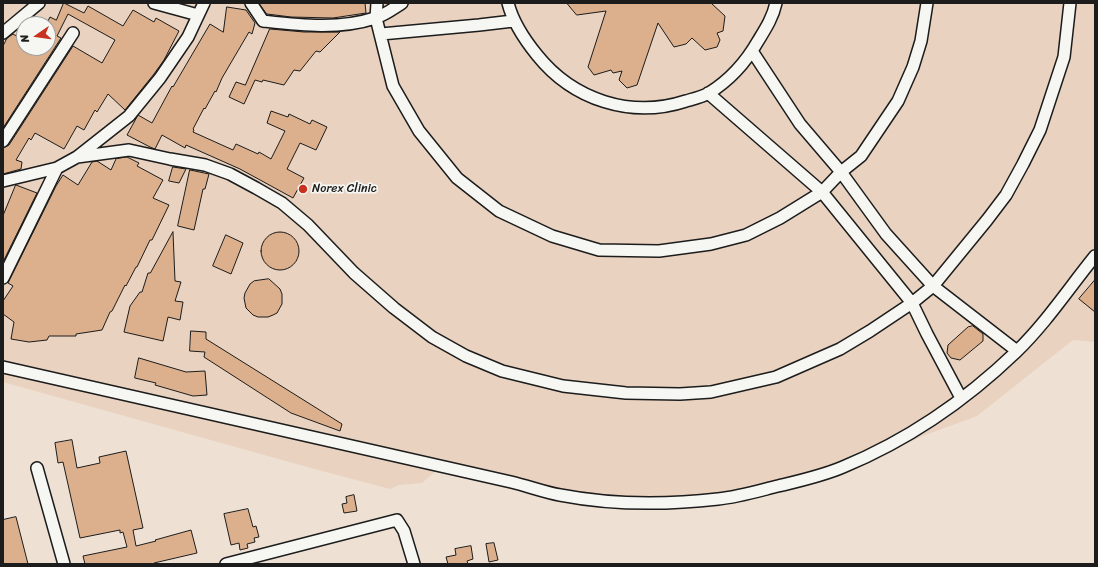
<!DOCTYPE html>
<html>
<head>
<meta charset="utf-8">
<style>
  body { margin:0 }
  #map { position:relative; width:1098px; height:567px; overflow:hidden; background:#eee1d4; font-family:Sriracha,sans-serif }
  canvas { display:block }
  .frame { position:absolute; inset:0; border:4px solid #1c1c1c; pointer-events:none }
  .north { position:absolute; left:16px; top:16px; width:40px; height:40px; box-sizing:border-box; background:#f6f6f2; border:1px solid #9f9f9c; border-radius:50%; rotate:257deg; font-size:11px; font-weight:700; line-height:16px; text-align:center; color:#1c1c1c }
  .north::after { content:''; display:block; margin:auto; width:14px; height:18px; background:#c8321e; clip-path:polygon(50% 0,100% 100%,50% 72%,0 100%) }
</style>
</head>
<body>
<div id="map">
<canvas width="1098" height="567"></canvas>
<div class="frame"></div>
<div class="north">N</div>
</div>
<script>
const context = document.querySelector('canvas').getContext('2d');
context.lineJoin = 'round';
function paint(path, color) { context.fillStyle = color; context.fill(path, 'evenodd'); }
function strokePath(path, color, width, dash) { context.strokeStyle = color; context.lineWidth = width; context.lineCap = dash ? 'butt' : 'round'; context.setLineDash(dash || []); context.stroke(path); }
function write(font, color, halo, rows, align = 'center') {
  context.font = font + ' Sriracha,sans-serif'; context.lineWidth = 3.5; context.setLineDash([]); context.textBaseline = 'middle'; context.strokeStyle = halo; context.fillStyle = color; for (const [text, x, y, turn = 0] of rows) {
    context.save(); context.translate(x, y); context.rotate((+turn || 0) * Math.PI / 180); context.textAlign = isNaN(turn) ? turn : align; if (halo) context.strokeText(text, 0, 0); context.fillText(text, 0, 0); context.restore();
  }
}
paint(new Path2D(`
  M3 3H1095V264L1070 300 1095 268V342L1073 340 977 416 923 436 845 471 738 497 632 504 436 471 422 483 399 485 390 489 307 467 3 382ZM24 24H48V48H24Z`), '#e9d2bf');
const building = new Path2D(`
  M64 3 84 13 88 6 123 26 133 10 154 22 156 18 179 31 164 60 154 74 125 110 108 94 97 112 95 110 84 130 77 126 64 149 35 133 31 140 29 138 16 160 22 162 21 169 3 174V148L9 145 73 46 102 63 115 40 68 14 57 36 61 38 3 128V46L7 38 13 34 24 40V48H48V21L50 17 56 20Z
  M259 3H365L366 13 333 18 291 17 267 14Z
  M567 3H711L725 16 723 31 717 33 720 40 717 47 705 50 692 38 686 44 674 47 658 23 637 85 627 88 619 80 622 71 613 73 611 70 594 75 588 67 606 11 577 15Z
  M227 7 246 10 255 23 252 34 249 32 222 78 216 92 215 91 205 109 204 108 193 129 194 130 193 132 233 150 236 144 258 154 259 152 271 159 285 131 267 123 271 111 288 117 289 114 310 124 312 120 327 127 316 150 300 143 287 169 304 178 293 198 240 169 186 145 185 148 162 135 155 149 150 147 127 135 138 115 152 123 172 86 173 87 210 24 223 32Z
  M270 29 304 32H340L320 52 316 51 300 71 294 70 284 85 263 80 262 82 255 80 244 104 229 97 236 82 245 85Z
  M127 157 139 163 137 166 163 180 153 198 169 205 152 240H150L137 267H136L126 286 125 285 112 311 110 312 102 330 76 334V336H49L47 340 29 342 11 339 14 322 3 314V301L13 286 8 283 56 186 63 175 78 185 92 162 97 161 111 170 116 159Z
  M173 167 186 169 179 183 169 181Z
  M190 170 209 174 205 189H203L194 230 178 226Z
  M16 185 37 193 3 262V216Z
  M261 251a19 19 0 1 1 38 0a19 19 0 1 1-38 0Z
  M173 232 175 281 181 282 175 301 183 302 180 320 168 317 163 341 124 332 130 306 140 292H142L148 273H150Z
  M226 235 243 243 231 274 213 266Z
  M269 279 280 289 282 294V304L277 313 273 315 268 317H258L253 315 246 308 244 298 245 293 250 284 254 281Z
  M1095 280V312L1079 299Z
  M973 326 983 334V341L960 360 951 358 947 353 948 345 968 327Z
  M191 331 206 332V339L342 424 340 431 291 413 204 357 205 352 190 351Z
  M139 358 186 372 205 371 207 395 193 396 155 385 156 383 135 378Z
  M72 440 77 468 100 463 99 457 126 451 143 528 133 530 136 546 156 541 155 540 191 530 197 553 154 563 155 564H85L83 556 127 547 123 532 120 533V530L80 538 63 462 58 463 55 443Z
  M354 495 357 511 344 513 342 504 347 503 346 497Z
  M248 509 253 527 256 526 259 537 254 538 255 542 247 544 248 548 240 550 239 543 231 545 224 514Z
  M16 517 28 564H3V520Z
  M494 543 498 560 489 562 486 544Z
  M471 546 473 559 467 561 468 564H448L446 557 456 555 455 549Z`);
paint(building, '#dcb08d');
strokePath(building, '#1c1c1c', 1);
const street = new Path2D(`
  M154 3 198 15
  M251 3 263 21C299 25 339 30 375 18 385 15 394 8 402 3
  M377 3 376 18 393 86 419 131 457 178 499 211 552 236 599 250 659 251 711 244 746 235 780 218 822 192 841 172 861 156 898 101 913 67 921 41 927 3
  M508 3C513 23 524 39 537 55 573 100 631 119 686 101 693 99 702 97 709 93 730 80 746 62 758 41 766 28 773 17 776 3
  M3 33 39 3
  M381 34 479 25 513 21
  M752 51 800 124 841 172 886 234 933 286 1017 351
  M708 93 822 192 912 303 927 334 961 398
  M3 141 73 33
  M77 157 129 150 170 159 205 165 230 174 256 188 282 203 308 225 354 273 394 308 432 337 466 356 502 371 563 386 626 393 680 394 711 392 776 377 840 349 870 331 912 303 933 286 987 220 1006 195 1023 164 1040 130 1064 57 1070 3
  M3 181 57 168 77 157 129 116 160 78 188 37 204 3
  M3 278 57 168
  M3 367 511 482C528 486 544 492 560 495 612 505 666 505 718 499 738 497 758 491 778 486 799 481 822 476 843 467 906 441 966 400 1016 352 1046 323 1069 288 1095 256
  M37 468 64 564
  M226 564 397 520 404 531 414 564`);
strokePath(street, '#1c1c1c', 14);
strokePath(street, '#f6f6f2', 11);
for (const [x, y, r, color] of [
  [303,189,5,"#c8321e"]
]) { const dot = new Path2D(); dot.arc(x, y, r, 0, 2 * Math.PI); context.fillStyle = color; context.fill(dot); strokePath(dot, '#f6f6f2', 1.5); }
write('12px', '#1c1c1c', '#f6f6f2', [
  ["Norex Clinic",312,189]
], 'left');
</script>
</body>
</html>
